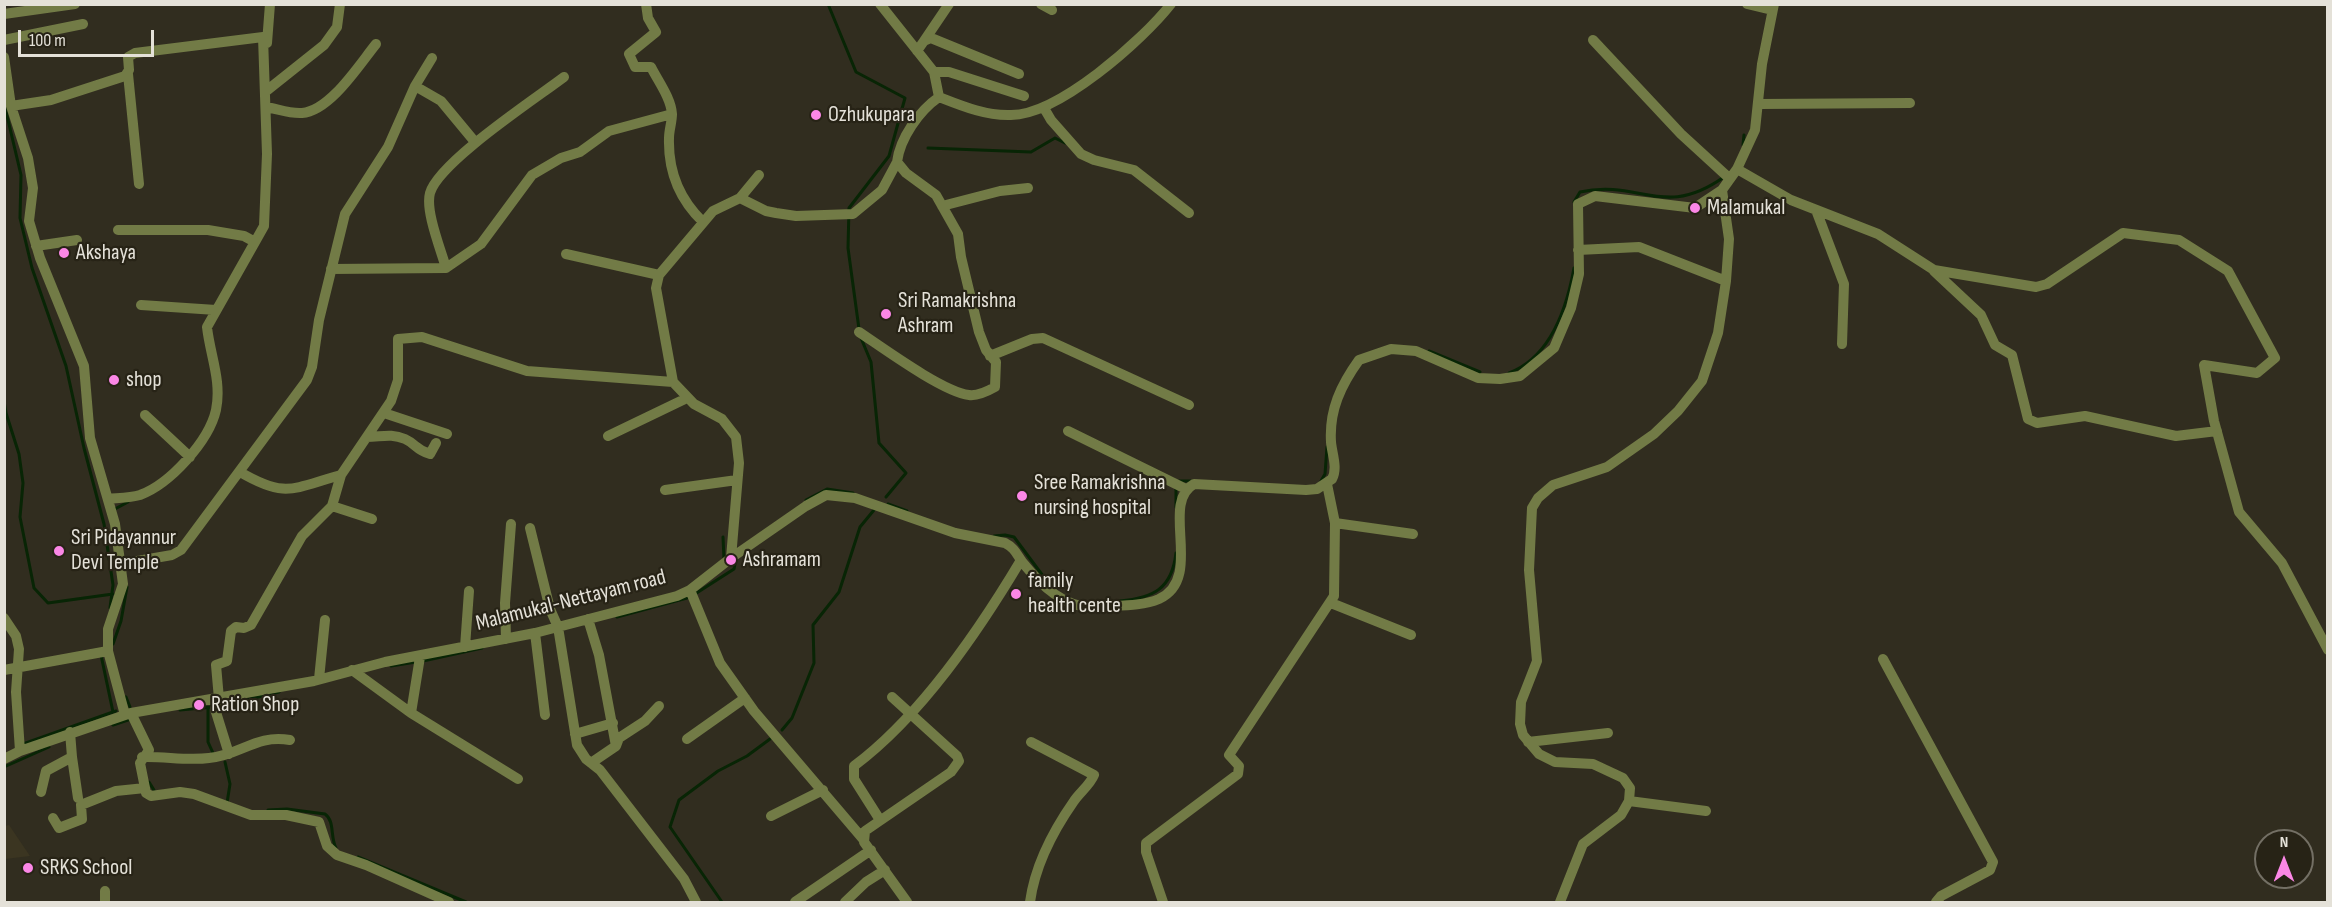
<!DOCTYPE html>
<html>
<head>
<meta charset="utf-8">
<style>
  body { margin:0 }
  #map { position:relative; width:2332px; height:907px; overflow:hidden; background:#312d1f; font-family:"Sofia Sans Condensed",sans-serif }
  canvas { display:block }
  .frame { position:absolute; inset:0; border:6px solid #e4e1d8; pointer-events:none }
  .north { position:absolute; left:2254px; top:829px; width:60px; height:60px; box-sizing:border-box; background:#272316; border:2px solid #736f64; border-radius:50%; rotate:0deg; font-size:16px; font-weight:700; line-height:24px; text-align:center; color:#e4e1d8 }
  .north::after { content:''; display:block; margin:auto; width:21px; height:27px; background:#fb87e6; clip-path:polygon(50% 0,100% 100%,50% 72%,0 100%) }
  .scale { position:absolute; left:18px; top:30px; width:136px; height:27px; box-sizing:border-box; border:3px solid #e4e1d8; border-top:0; padding-left:8px; font-size:18px; line-height:21px; white-space:nowrap; color:#e4e1d8; -webkit-text-stroke:4px #272316; paint-order:stroke }
</style>
</head>
<body>
<div id="map">
<canvas width="2332" height="907"></canvas>
<div class="frame"></div>
<div class="north">N</div>
<div class="scale">100 m</div>
</div>
<script>
const context = document.querySelector('canvas').getContext('2d');
context.lineJoin = 'round';
function paint(path, color) { context.fillStyle = color; context.fill(path, 'evenodd'); }
function strokePath(path, color, width, dash) { context.strokeStyle = color; context.lineWidth = width; context.lineCap = dash ? 'butt' : 'round'; context.setLineDash(dash || []); context.stroke(path); }
function write(font, color, halo, rows, align = 'center') {
  context.font = font + ' "Sofia Sans Condensed",sans-serif'; context.lineWidth = 4.5; context.setLineDash([]); context.textBaseline = 'middle'; context.strokeStyle = halo; context.fillStyle = color; for (const [text, x, y, turn = 0] of rows) {
    context.save(); context.translate(x, y); context.rotate((+turn || 0) * Math.PI / 180); context.textAlign = isNaN(turn) ? turn : align; if (halo) context.strokeText(text, 0, 0); context.fillText(text, 0, 0); context.restore();
  }
}
paint(new Path2D(`
  M9 825 30 856 5 859V826Z`), '#3b3521');
strokePath(new Path2D(`
  M828 4 856 72 905 98 889 156 849 208 848 248 859 329
  M4 103 21 175 20 218 32 268 66 366 84 448 104 524 113 585 110 608
  M1743 145 1744 135
  M928 148 1031 152 1055 138 1065 143
  M1574 202 1580 192C1641 179 1663 220 1724 177
  M861 338 871 362 879 443 906 473 886 497
  M1429 351 1480 372
  M1509 373C1551 357 1567 307 1574 268
  M4 401 6 413 19 454 23 483 20 517 34 588 48 603 113 594
  M1179 481H1193
  M1321 481 1325 474 1327 447
  M1176 488V507
  M806 500 827 489 853 493
  M888 504 907 511
  M113 510 128 502
  M994 536 1005 535 1014 537 1046 580
  M723 537 724 559
  M695 594 734 569 735 564
  M1120 601C1153 598 1172 589 1176 553
  M617 617 687 598
  M113 644 121 621 127 587
  M101 655 113 712 116 711
  M423 661 482 648
  M391 666 416 662
  M126 697 130 707
  M225 705 279 692
  M208 708V742L213 753
  M180 710 212 707
  M113 725 131 719
  M782 730 792 718 814 663 813 625 839 592 860 527 874 510
  M23 744 113 712
  M225 762 230 784 227 803
  M4 767 49 747
  M149 782 154 790
  M268 810 287 809 325 814C335 821 330 837 336 848
  M358 857 466 902
  M722 902 670 827 679 800 718 771 747 756 770 739`), '#082505', 3);
strokePath(new Path2D(`
  M646 4 648 18 656 32 629 54 635 67H651C658 81 671 98 672 114 672 122 669 130 669 138 668 171 679 199 703 222
  M880 4 934 72 939 97C919 111 900 138 897 162
  M1041 4 1052 10
  M1747 4 1772 10
  M4 14 75 4
  M4 40 83 24
  M1593 40 1681 134 1729 178
  M924 41 949 4
  M267 43 270 4
  M917 51 924 41 931 38 1019 74
  M4 57 11 106 28 158 33 188 29 221 40 258 84 366 90 438 115 524 123 584 108 629V651L125 715
  M934 72H949L1024 96
  M128 74 139 184
  M415 86 441 101 475 142
  M265 92 324 45 337 27 340 4
  M939 97C962 106 986 116 1011 115 1058 115 1142 41 1171 4
  M1760 104 1910 103
  M11 106 51 100 125 76 129 70 128 57 135 53 263 37 267 154 264 226 255 242
  M266 107C278 109 290 114 302 113 330 111 359 65 376 44
  M1044 108 1051 120 1081 154 1094 160 1134 170 1189 213
  M1737 169 1791 200 1878 234 1934 270 2036 287 2047 284 2123 233 2179 240 2228 271 2275 358 2257 373 2204 365 2214 421 2239 512 2282 563 2328 650
  M740 198 759 175
  M942 206 1000 191 1028 188
  M1816 210 1844 284 1842 344
  M36 246 77 240
  M1578 250 1639 247 1726 281
  M566 254 659 275
  M446 268C441 250 425 211 430 193 439 162 535 99 564 77
  M331 269 446 268 481 244 532 175 561 158 580 152 609 131 672 114
  M1934 271 1981 315 1995 345 2012 355 2028 419 2037 423 2085 416 2176 436 2217 431
  M141 305 216 310
  M990 356 1032 339 1043 338 1189 405
  M384 413 447 434
  M145 415 190 457
  M1068 431 1186 489
  M608 436 687 398
  M367 437C381 437 391 433 405 439 416 444 416 450 430 454L436 443
  M240 472C286 499 293 488 341 475L391 401 398 380V339L422 337 527 371 673 382
  M665 490 737 480
  M108 499C118 498 130 498 140 495 170 484 209 441 216 410 222 381 210 355 207 327L255 242 244 236 208 230H118
  M332 506 372 519
  M1335 523 1413 534
  M530 528 550 609 558 627 577 745 586 759 600 770 684 879 696 902
  M731 558 739 463 736 437 722 419 694 404 673 382 656 288 659 275 713 211 740 198 766 211 776 213 796 216 853 214 882 190 897 162 906 173 936 195 958 234 961 257 979 332 986 350 996 362 995 387C988 391 977 396 969 395 943 392 883 348 859 332
  M120 564 172 555 181 550 307 380 312 367 319 320 345 214 388 147 415 86 432 58
  M690 590 720 663 754 711 863 839
  M1331 603 1411 635
  M4 618 16 636 19 649 16 692 20 751
  M588 619 599 655 616 746
  M535 633 545 715
  M506 639 505 603 511 524
  M465 647 469 591
  M1883 659 1993 862 1990 870 1941 896 1936 902
  M4 670 108 651
  M352 670 411 713 518 779
  M319 679 325 620
  M892 697 957 756 959 761 951 772 865 831 864 842 907 902
  M131 713 149 750 140 763 146 793 151 796 180 792 194 794 251 815H286L319 822 327 846 337 855 366 865 449 902
  M411 713 420 657
  M575 734 613 723
  M687 739 745 698
  M1528 742 1608 733
  M229 754 215 709 219 699 216 665 227 661 231 631 236 627 244 628 251 625 302 536 332 506 341 475
  M72 757 78 798
  M142 757C164 756 187 761 209 758 241 755 256 734 290 740
  M4 759 20 751 131 713 314 681 385 662 535 633 677 596 690 590 731 558 806 506 826 495 855 498 955 533 1005 543C1015 548 1017 555 1023 563 1041 585 1065 609 1095 607 1116 605 1140 607 1159 599 1205 578 1159 503 1194 484L1306 490 1317 489 1332 479C1338 468 1332 454 1331 442 1329 410 1341 385 1359 360L1391 349 1416 351 1478 378 1500 379 1520 376 1554 348 1571 308 1579 274 1578 204 1595 196 1695 208 1722 190
  M591 763 616 746 619 738 645 721 659 706
  M41 792 46 771 72 757 70 732
  M1629 801 1706 811
  M771 816 823 790
  M53 818 59 828 82 819 81 805 116 791 145 788
  M880 820 854 779V766C921 716 978 632 1021 560
  M105 902V891
  M795 902 871 850
  M845 902 866 882 885 870
  M1030 902C1035 865 1053 831 1074 801 1080 792 1090 785 1094 775L1031 742
  M1163 902 1146 852V843L1238 774 1239 766 1229 755 1334 596 1335 523 1327 484
  M1560 902 1583 844 1621 815 1629 801 1630 788 1623 778 1593 764 1555 762 1539 754 1523 735 1520 724 1521 702 1537 661 1529 570 1532 508 1538 498 1553 485 1607 467 1654 434 1678 411 1702 381 1718 333 1726 281 1729 239 1722 190 1737 169 1755 130 1762 64 1774 4`), '#727b46', 10);
for (const [x, y, r, color] of [
  [816,115,6,"#fb87e6"],
  [1695,208,6,"#fb87e6"],
  [64,253,6,"#fb87e6"],
  [886,314,6,"#fb87e6"],
  [114,380,6,"#fb87e6"],
  [1022,496,6,"#fb87e6"],
  [59,551,6,"#fb87e6"],
  [731,560,6,"#fb87e6"],
  [1016,594,6,"#fb87e6"],
  [199,705,6,"#fb87e6"],
  [28,868,6,"#fb87e6"]
]) { const dot = new Path2D(); dot.arc(x, y, r, 0, 2 * Math.PI); context.fillStyle = color; context.fill(dot); strokePath(dot, '#272316', 2); }
write('22px', '#e4e1d8', '#272316', [
  ["Ozhukupara",828,115],
  ["Malamukal",1707,208],
  ["Akshaya",76,253],
  ["Sri Ramakrishna",898,301],
  ["Ashram",898,326],
  ["shop",126,380],
  ["Sree Ramakrishna",1034,483],
  ["nursing hospital",1034,508],
  ["Sri Pidayannur",71,538],
  ["Devi Temple",71,563],
  ["Ashramam",743,560],
  ["family",1028,581],
  ["health cente",1028,606],
  ["Ration Shop",211,705],
  ["SRKS School",40,868]
], 'left');
write('22px', '#e4e1d8', '#272316', [
  ["Malamukal-Nettayam road",571,601,-14]
]);
</script>
</body>
</html>
